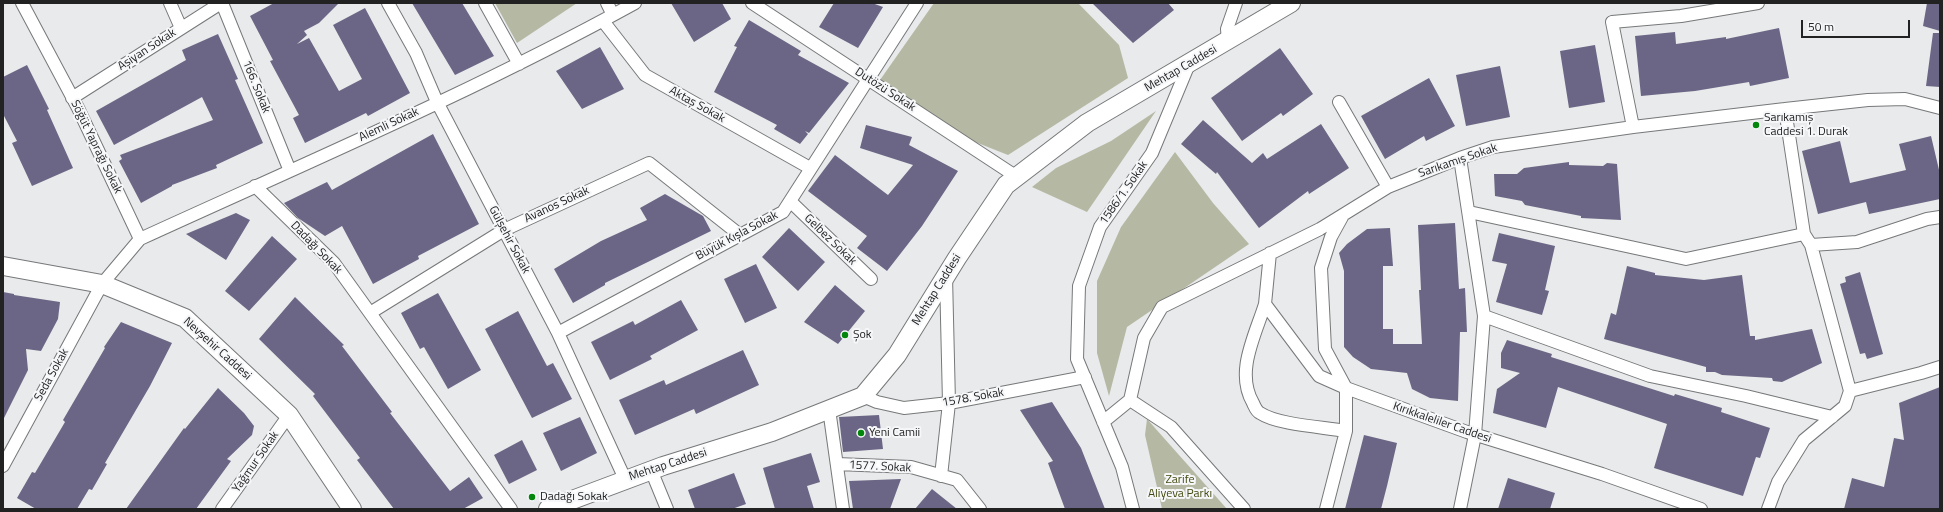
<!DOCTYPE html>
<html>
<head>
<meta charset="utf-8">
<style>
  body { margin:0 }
  #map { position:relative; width:1943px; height:512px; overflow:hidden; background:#e8eaeb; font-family:"Titillium Web",sans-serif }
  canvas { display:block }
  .frame { position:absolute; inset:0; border:4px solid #222223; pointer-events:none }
  .scale { position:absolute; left:1801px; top:20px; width:109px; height:18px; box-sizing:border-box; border:2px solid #222223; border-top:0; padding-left:5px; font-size:12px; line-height:14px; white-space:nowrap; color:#222223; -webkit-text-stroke:3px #f6f7f9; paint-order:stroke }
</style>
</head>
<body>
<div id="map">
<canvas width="1943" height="512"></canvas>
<div class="frame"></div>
<div class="scale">50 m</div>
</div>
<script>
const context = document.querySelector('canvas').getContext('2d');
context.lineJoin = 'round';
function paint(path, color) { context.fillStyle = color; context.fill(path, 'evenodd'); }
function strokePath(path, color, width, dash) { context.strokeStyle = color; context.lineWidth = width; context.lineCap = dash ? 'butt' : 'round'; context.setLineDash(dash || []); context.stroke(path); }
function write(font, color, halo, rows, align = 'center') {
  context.font = font + ' "Titillium Web",sans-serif'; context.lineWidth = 4; context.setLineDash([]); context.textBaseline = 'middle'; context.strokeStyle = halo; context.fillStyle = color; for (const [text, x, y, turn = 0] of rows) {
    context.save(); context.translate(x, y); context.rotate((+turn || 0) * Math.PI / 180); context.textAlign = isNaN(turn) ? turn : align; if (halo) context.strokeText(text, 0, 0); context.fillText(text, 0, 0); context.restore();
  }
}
paint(new Path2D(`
  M495 3H577L517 43Z
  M934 3H1078L1119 45 1128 78 1008 155 955 134 880 80Z
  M1156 111 1087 212 1032 187 1056 168 1111 141Z
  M1175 152 1213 203 1249 244 1127 327 1109 396 1097 353V281L1121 227Z
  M1147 419 1227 509H1162L1145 435Z`), '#b5b9a4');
paint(new Path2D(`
  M274 3H339L319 23 304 31 307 35 297 44 309 38 339 91 362 79 333 25 365 8 410 93 368 116 366 113 305 143 293 118 299 115 270 61 273 60 250 16Z
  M412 3H462L494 56 455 75Z
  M671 3H722L731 19 694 42Z
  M834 3H872L883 7 858 48 819 27Z
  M1092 3H1168L1174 10 1133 43Z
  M1927 3H1940V31L1923 26Z
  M749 20 801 51 798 55 849 83 809 133 805 131 808 134 800 144 774 129 777 125 714 92 737 47 734 46Z
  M1779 28 1789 78 1750 86 1749 82 1695 91 1641 96 1635 36 1675 32 1676 44 1726 37V39Z
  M1933 33H1940V87L1926 86Z
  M218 34 238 79 235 80 263 143 216 165 217 168 172 185V186L141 203 119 161 122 159 120 155 213 120 202 97 114 145 96 111 186 60 182 50Z
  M1595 45 1605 102 1569 108 1560 51Z
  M600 47 624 89 582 109 556 71Z
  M1280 48 1313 94 1283 116 1281 113 1242 141 1211 98Z
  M27 65 49 109 47 110 73 168 32 186 12 143 17 141 3 114V77Z
  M1500 66 1510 117 1466 126 1456 75Z
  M1429 78 1455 126 1426 141 1424 136 1385 159 1361 116Z
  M1203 120 1252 163 1263 153 1267 159 1321 124 1349 168 1309 194 1308 191 1259 228 1217 172 1216 174 1181 144Z
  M866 125 912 137 909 145 958 171 922 226 887 271 857 248 867 236 808 191 835 155 888 195 913 165 860 148Z
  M433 134 479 224 418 256 419 259 373 284 342 226 325 236 298 218 284 203 327 182 332 190Z
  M1931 136 1940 174V199L1869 214 1866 202 1818 214 1802 151 1840 141 1850 183 1906 170 1899 144Z
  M1569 162V165L1603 166 1607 163 1617 164 1621 220 1581 218V216L1525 205 1522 201 1495 196 1494 174H1517L1524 168Z
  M665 194 703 216 711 231 605 283V285L573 303 554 269 601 241 647 220 640 208Z
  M236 213 250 220 226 260 186 234Z
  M1455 223 1459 289 1465 288 1467 332H1460L1458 401 1430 398 1412 389 1407 373 1371 369 1353 357 1344 347V271L1339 253 1347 244 1367 229 1390 228 1393 266H1383V329H1393V344H1422L1419 290H1421L1418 225Z
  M789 228 825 262 798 291 762 257Z
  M1499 233 1555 246 1545 290 1549 291 1542 315 1496 302 1507 264 1492 261Z
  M272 236 297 259 249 311 225 291Z
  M756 264 777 308 745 323 724 279Z
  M1627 266 1655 273V275L1704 280 1742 275 1750 336H1755V340L1812 329 1822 363 1782 382 1773 381 1772 378 1722 375 1715 372H1706V367L1604 339 1611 313 1616 315Z
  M1860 272 1883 354 1867 359 1865 353 1860 354 1840 284 1846 282 1845 277Z
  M835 285 865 311 838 344 804 322Z
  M3 292 14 294V295L60 302 58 319 41 351 26 349 28 370 3 420Z
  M438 293 481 370 448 389 424 347 420 349 401 313Z
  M295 297 344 345 342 346 392 412 390 413 450 491 469 477 483 498 463 509H394L357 460 360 458 313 396 315 394 259 339Z
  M681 300 698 330 650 356 652 359 610 380 591 342 633 321 635 325Z
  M518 311 547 366 553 363 572 399 532 418 485 329Z
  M121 322 172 343 150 386 105 463 107 464 92 490 89 489 77 509H36L17 498 32 472 35 473 65 422 63 420 105 348 104 347Z
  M1507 340 1552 354 1551 357 1674 396 1675 394 1722 408 1721 412 1770 428 1760 458 1756 457 1743 496 1654 468 1667 424 1558 387 1546 428 1493 413 1497 389 1520 373 1501 368V353Z
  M743 350 759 385 696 414 694 409 635 435 619 400 664 380 666 385Z
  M1940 387V509H1844L1852 478 1884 487 1894 438 1904 440 1899 403Z
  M218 388 244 413 254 426 252 435 227 459 231 461 196 509H126L184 428 185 429Z
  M1052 402 1081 448 1105 509H1065L1048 463 1053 461 1020 410Z
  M879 415 883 449 843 452 839 417Z
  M580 417 597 453 561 471 543 433Z
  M1364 435 1397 443 1387 486 1381 509H1345Z
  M522 440 537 470 509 484 494 455Z
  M811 453 820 482 807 486 814 509H775L763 468Z
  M734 473 746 504 732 509H695L688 490Z
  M1508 478 1555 493 1550 509H1498Z
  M901 479 890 509H853L849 481Z
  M932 489 957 509H915Z`), '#6b6685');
const minor = new Path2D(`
  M170 3 181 28
  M222 3 290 171
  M388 3 416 53 437 102 558 333 625 479
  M485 3 519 64
  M607 3 613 15
  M752 3 1017 177
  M603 21 645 75 810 168
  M1228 41 1227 29 1236 3
  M72 98 221 3
  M1339 102 1388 187
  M1785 109 1804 234 1811 245 1850 391
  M1633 127 1612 22 1681 16 1758 3
  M255 186 334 263 511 509
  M790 201 871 279
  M1469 212 1686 259 1804 234
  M140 239C306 163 475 91 635 3
  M1811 245 1857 242 1927 219 1940 217
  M1270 253 1265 304 1319 376 1346 388 1467 432 1602 474 1701 509
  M1265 304C1255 336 1235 372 1253 403 1255 407 1256 411 1260 413 1278 425 1324 427 1346 431
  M370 313 504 230 649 163 740 235
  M1484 316 1650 376 1746 396 1832 417
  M558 333 783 212 917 3
  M863 396 877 402 904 408 949 403 1085 377
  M1130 400 1171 427 1244 509
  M829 409 843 509
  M1103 422 1130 400 1144 338 1162 307 1320 229 1388 187 1460 158 1493 147 1633 127 1785 109 1868 100 1905 99 1940 108
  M837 464 911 467 957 480 980 509
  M3 466 102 284 140 239 78 108 22 3
  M651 470 667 509
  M941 476 949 403 946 276
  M222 509 289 415
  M1133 509 1122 467 1077 359 1079 286 1100 227 1152 153 1189 64
  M1326 509 1346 431V388L1325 349 1321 268 1331 237 1342 217
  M1460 509 1475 435 1484 316 1460 158
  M1768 509 1778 482 1804 440 1845 406 1850 391 1921 373 1940 367`);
const secondary = new Path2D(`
  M3 266 102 284 185 318 289 415 352 509
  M548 509 663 466 772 432 863 396 897 355 957 258 1006 185 1087 123 1291 3`);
strokePath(minor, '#767879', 14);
strokePath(secondary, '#767879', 20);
strokePath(minor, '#fff', 12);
strokePath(secondary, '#fff', 18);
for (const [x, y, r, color] of [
  [1756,125,4,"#02860b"],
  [845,335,4,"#02860b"],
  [861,433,4,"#02860b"],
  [532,497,4,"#02860b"]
]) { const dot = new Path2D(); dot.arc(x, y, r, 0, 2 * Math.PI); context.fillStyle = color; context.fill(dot); strokePath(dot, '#f6f7f9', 1.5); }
write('12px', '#222223', '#f6f7f9', [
  ["Aşiyan Sokak",147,50,-33],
  ["Mehtap Caddesi",1181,69,-30],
  ["166. Sokak",256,87,68],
  ["Dutözü Sokak",885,90,33],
  ["Aktaş Sokak",697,105,29],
  ["Alemli Sokak",389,125,-25],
  ["Söğüt Yaprağı Sokak",96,147,64],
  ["Sarıkamış Sokak",1458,161,-19],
  ["1586/1. Sokak",1124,193,-55],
  ["Avanos Sokak",557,205,-25],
  ["Büyük Kışla Sokak",737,236,-28],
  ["Gülşehir Sokak",509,240,62],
  ["Gelbez Sokak",830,240,44],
  ["Dadağı Sokak",316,248,46],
  ["Mehtap Caddesi",937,290,-58],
  ["Nevşehir Caddesi",217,349,42],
  ["Seda Sokak",52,375,-61],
  ["1578. Sokak",973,398,-10],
  ["Kırıkkaleliler Caddesi",1442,423,19],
  ["Yağmur Sokak",256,462,-55],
  ["Mehtap Caddesi",668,465,-18],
  ["1577. Sokak",880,467,3]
]);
write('12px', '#222223', '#f6f7f9', [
  ["Sarıkamış",1764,118],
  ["Caddesi 1. Durak",1764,132],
  ["Şok",853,335],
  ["Yeni Camii",869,433],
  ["Dadağı Sokak",540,497]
], 'left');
write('12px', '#454b12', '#f6f7f9', [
  ["Zarife",1180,480],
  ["Aliyeva Parkı",1180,494]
]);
</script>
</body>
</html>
